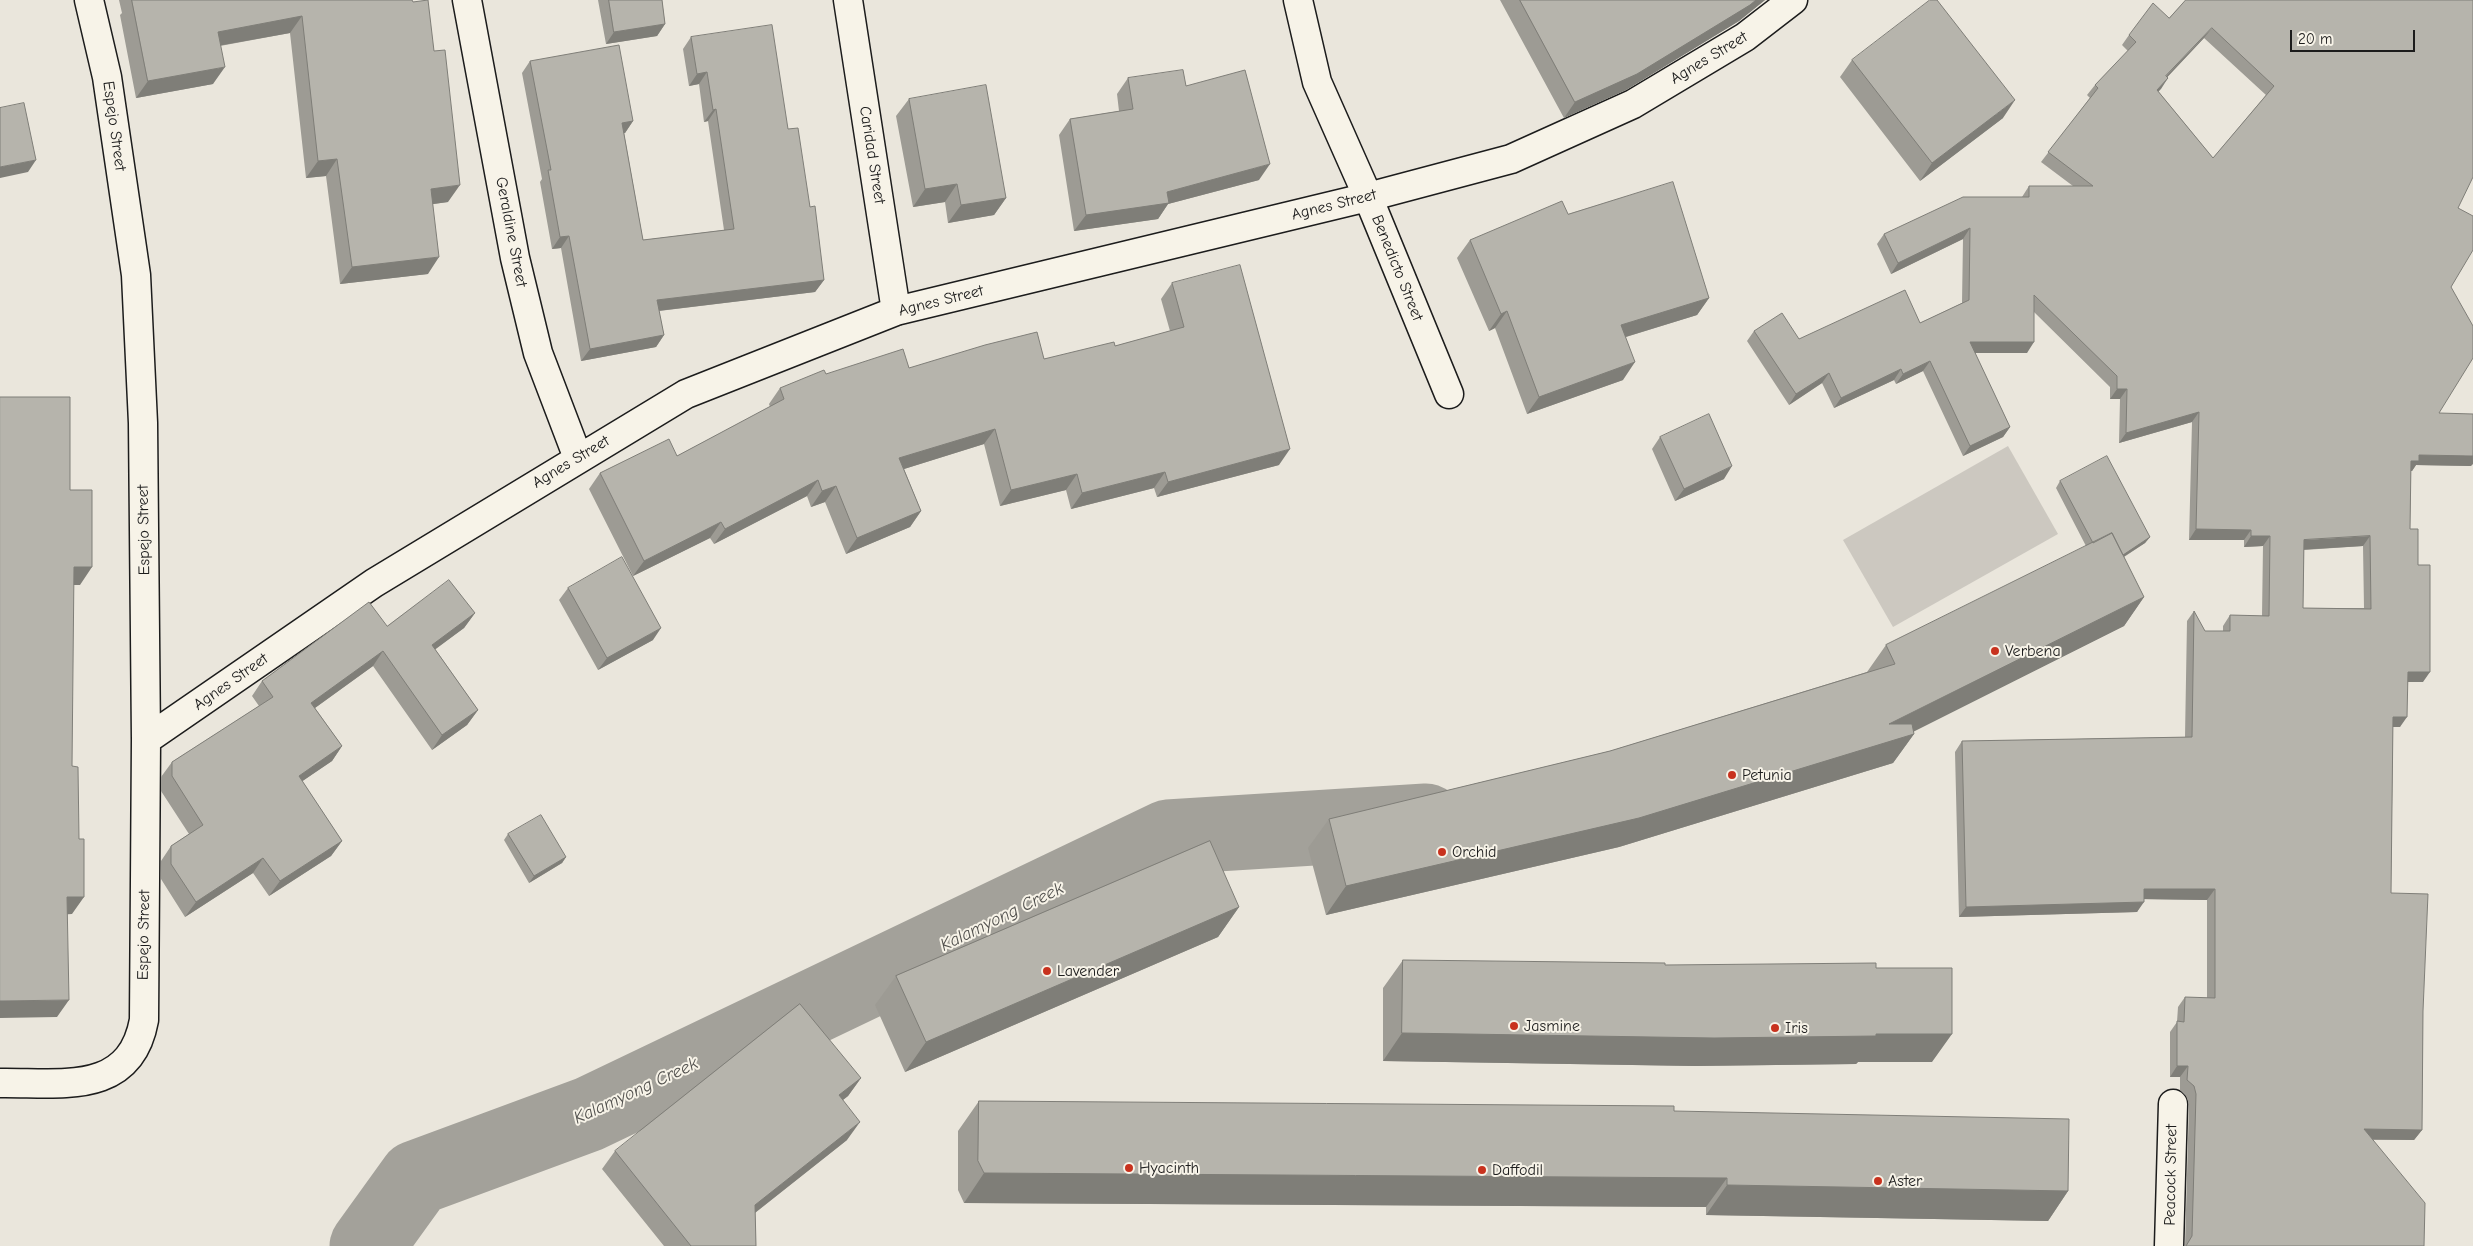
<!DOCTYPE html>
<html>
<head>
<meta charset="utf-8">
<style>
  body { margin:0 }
  #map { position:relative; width:2473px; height:1246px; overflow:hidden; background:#eae6dc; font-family:"Comic Neue",sans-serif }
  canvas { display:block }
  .scale { position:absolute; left:2290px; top:30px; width:125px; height:22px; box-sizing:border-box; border:2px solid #1c1c1c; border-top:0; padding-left:6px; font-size:15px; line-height:18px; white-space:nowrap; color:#1c1c1c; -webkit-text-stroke:4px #f7f3e8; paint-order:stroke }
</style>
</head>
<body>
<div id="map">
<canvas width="2473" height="1246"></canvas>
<div class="scale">20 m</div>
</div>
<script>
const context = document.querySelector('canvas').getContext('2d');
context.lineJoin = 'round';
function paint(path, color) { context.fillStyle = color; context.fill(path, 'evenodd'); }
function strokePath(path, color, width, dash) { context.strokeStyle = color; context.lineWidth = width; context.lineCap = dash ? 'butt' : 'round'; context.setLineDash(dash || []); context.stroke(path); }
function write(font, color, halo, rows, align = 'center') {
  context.font = font + ' "Comic Neue",sans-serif'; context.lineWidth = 4; context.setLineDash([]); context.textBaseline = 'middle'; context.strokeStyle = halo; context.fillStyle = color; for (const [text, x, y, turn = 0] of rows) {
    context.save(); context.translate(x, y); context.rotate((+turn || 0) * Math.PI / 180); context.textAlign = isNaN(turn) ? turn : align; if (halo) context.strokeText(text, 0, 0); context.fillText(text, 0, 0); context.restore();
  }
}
paint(new Path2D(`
  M2008 446 2058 534 1893 627 1843 540Z`), '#ccc8c0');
strokePath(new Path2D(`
  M367 1246 416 1178 589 1114 1168 837 1426 821`), '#a3a19a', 75);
const minor = new Path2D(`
  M467 0 515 258 538 353 578 458
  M848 0 896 311
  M1298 0 1317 82 1368 197 1449 394
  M146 740 374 583 686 394 896 311 1368 197 1511 159 1633 104 1745 37 1793 0
  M0 1083C60 1082 130 1097 144 1020L146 740 143 423 136 275 107 77 89 0
  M2169 1246 2173 1104`);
strokePath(minor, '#1c1c1c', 31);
strokePath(minor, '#f7f3e8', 28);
paint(new Path2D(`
  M119 0H412L448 202 433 204 428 274 340 284 326 176 306 178 290 33 220 46 213 84 136 98 120 15 122 13Z
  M598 0H662L665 24 657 36 606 44Z
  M1500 0H1765L1739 21 1626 90 1564 118Z
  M2186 0 2458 208 2439 413 2471 466 2416 465 2412 471H2411L2410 529 2418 565 2423 682H2408L2400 727H2393L2391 893 2423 1011 2422 1130 2414 1140H2373L2424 1246H2185L2189 1104 2186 1096 2180 1090V1077H2170V1032L2177 1022 2178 1007 2185 997 2207 998V900L2144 899 2137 912 1959 917 1955 752 1962 741 2185 737 2187 621 2194 611 2205 631H2223V626L2230 615 2262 616 2263 546 2244 547V540H2189L2192 422 2119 443 2120 399H2110V387L2034 312 2027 353H1975L2010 427 2003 437 1963 456 1923 371 1896 384 1894 380 1834 408 1822 383 1789 405 1747 341 1754 331 1799 339 1920 323 1962 303 1963 239 1891 274 1877 244 1884 234 2022 197 2029 186H2073L2041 162 2090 98 2087 95 2095 85 2128 51 2122 45 2129 35 2169 18ZM2204 38 2266 95 2213 158 2158 91 2168 78 2167 77ZM2363 546 2364 608H2303L2304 550Z
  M691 37 788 129 810 207 824 280 815 292 659 311 664 335 656 347 581 361 561 248 552 249 540 182 542 179 522 73 530 61 633 121 625 133H624L643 240 724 230 708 121 704 122 699 84 689 86 683 49Z
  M1852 60 2003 118 1920 181 1840 77Z
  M1128 78 1186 86 1259 180 1168 204 1158 219 1074 231 1059 135 1070 119 1119 111 1117 94Z
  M909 99 1006 198 994 215 948 223 945 202 913 207 896 116Z
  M1568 214 1709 298 1697 315 1626 337 1623 380 1527 414 1495 328 1489 331 1457 258 1470 240Z
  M1172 283 1279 465 1157 497 1154 488 1071 509 1066 490 1000 506 984 444 904 469 921 511 910 527 846 554 825 502 811 507 807 496 714 544 710 538 633 576 589 489 600 473 677 456 770 407 769 404 780 388 826 374 1044 359 1115 346 1170 331 1161 299Z
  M1660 437 1724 479 1675 501 1652 449Z
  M2060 481 2150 537 2145 543 2124 557 2144 597 2124 626 1913 731 1914 734 1893 763 1619 847 1326 915 1308 848 1329 819 1610 751 1867 672 1886 645 2086 546 2056 488Z
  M568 588 653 640 598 670 559 600Z
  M475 613 464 628 435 649 478 710 467 725 432 750 373 666 315 708 342 746 332 761 302 781 342 841 331 856 269 896 253 873 185 917 161 879V861L171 846 189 834 161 791V777L172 762 259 706 252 696 262 681 387 626Z
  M508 834 566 857 562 863 529 883 504 840Z
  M1239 907 1218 937 905 1072 875 1005 896 976Z
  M1403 960 1665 965 1876 968 1932 1062H1858L1856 1064 1695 1066 1383 1061V988Z
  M861 1078 848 1096 843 1100 847 1140 755 1213 756 1246H664L602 1169 615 1151Z
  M979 1101 1674 1111 2068 1191 2048 1221 1706 1215V1207L964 1203 958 1190V1131Z`), '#9d9b94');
paint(new Path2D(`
  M1756 0H1765L1739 21 1626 90 1564 118 1575 102Z
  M302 16 290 33 206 48 218 32Z
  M665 24 657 36 606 44 614 32Z
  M2212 28 2204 38 2159 86 2166 76Z
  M225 67 213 84 136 98 148 81Z
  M707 72 699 84 689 86 697 74Z
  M2168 78 2161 89 2150 100 2157 90Z
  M2015 100 2003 118 1920 181 1932 163Z
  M716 109 708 121 704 122 713 110Z
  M633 121 625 133 613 135 622 123Z
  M337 159 326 176 306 178 318 161Z
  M36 160 28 172 0 178V167Z
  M1270 164 1259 180 1168 204 1158 219 1074 231 1086 215 1167 192Z
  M957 184 945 202 913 207 925 189Z
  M460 185 448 202 419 206 431 189Z
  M1006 198 994 215 948 223 961 205Z
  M1970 228 1963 239 1891 274 1898 263Z
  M569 236 561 248 552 249 560 237Z
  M439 257 428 274 340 284 352 267Z
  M824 280 815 292 649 312 657 300Z
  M1709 298 1697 315 1609 342 1621 325Z
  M1507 311 1495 328 1489 331 1501 314Z
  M664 335 656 347 581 361 590 349Z
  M1970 342H2034L2027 353H1963Z
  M1930 361 1923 371 1896 384 1903 374Z
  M1635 362 1623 380 1527 414 1539 397Z
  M1901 369 1894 380 1834 408 1841 398Z
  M1829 373 1822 383 1789 405 1796 394Z
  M2117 389H2127L2120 399H2110Z
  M2199 412 2192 422 2119 443 2126 433Z
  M2010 427 2003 437 1963 456 1970 446Z
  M995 429 984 444 888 474 899 458Z
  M1290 449 1279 465 1157 497 1168 482Z
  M2419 455 2473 456V464L2471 466 2416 465 2412 471H2404L2411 461Z
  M1732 466 1724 479 1675 501 1684 489Z
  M1165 472 1154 488 1071 509 1082 493Z
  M1077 474 1066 490 1000 506 1011 490Z
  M818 480 807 496 714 544 725 529Z
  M836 486 825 502 811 507 822 491Z
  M921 511 910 527 846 554 857 538Z
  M721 522 710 538 633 576 644 561Z
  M2196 529 2251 530 2244 540H2189Z
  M2251 536H2270L2263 546 2244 547Z
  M2370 536 2363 546 2297 550 2304 540Z
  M2150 537 2145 543 2100 572 2105 566Z
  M74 567H92L80 585H62Z
  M2144 597 2124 626 1901 738 1914 734 1893 763 1619 847 1326 915 1346 886 1889 724Z
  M475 613 464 628 421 660 432 645Z
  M661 628 653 640 598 670 607 658Z
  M383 651 373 666 301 718 311 703Z
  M2408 672H2430L2423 682H2401Z
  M478 710 467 725 432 750 442 735Z
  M2393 717H2407L2400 727H2386Z
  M342 746 332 761 288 791 299 776Z
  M342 841 331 856 269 896 280 881Z
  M566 857 562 863 529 883 534 876Z
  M263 858 253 873 185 917 196 902Z
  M2144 889H2215L2207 900 2137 899Z
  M67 897H84L72 914 55 915Z
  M2144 902 2137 912 1959 917 1966 907Z
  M1239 907 1218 937 905 1072 926 1042Z
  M69 1000 57 1017 0 1018V1001Z
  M1402 1033 1876 1034H1952L1932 1062H1858L1856 1064 1695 1066 1383 1061Z
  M2177 1066H2188L2180 1077H2170Z
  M861 1078 848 1096 826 1113 839 1095Z
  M860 1122 847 1140 742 1223 755 1205Z
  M2364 1129 2422 1130 2414 1140 2357 1139Z
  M984 1173 1727 1178 1706 1207 964 1203Z
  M1727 1185 2068 1191 2048 1221 1706 1215Z`), '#7f7e78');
const building = new Path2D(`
  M132 0H412L413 2 428 0 434 51 445 50 460 185 431 189 439 257 352 267 337 159 318 161 302 16 218 32 225 67 148 81Z
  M609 0H662L665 24 614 32Z
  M1520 0H1756L1750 5 1637 74 1575 102Z
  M1930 0H1937L2015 100 1932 163 1852 60Z
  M2186 0H2473V177L2458 208 2473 216V250L2451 287 2473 326V358L2439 413 2473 414V456L2419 455V461H2411L2410 529H2418V565H2430V672H2408L2407 717H2393L2391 893 2428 894 2423 1011 2422 1130 2364 1129 2425 1203 2424 1246H2186L2192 1236 2196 1094 2194 1086 2187 1080 2188 1066H2177V1021L2184 1022 2185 997 2215 998V889H2144V902L1966 907 1962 741 2192 737 2194 611 2205 631H2230V615L2269 616 2270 536H2251V530L2196 529 2199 412 2126 433 2127 389H2117V376L2034 295V342H1970L2010 427 1970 446 1930 361 1903 374 1901 369 1841 398 1829 373 1796 394 1754 331 1782 313 1799 339 1905 290 1920 323 1969 300 1970 228 1898 263 1884 234 1963 197H2029V186H2093L2048 152 2098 88 2095 85 2136 42 2129 35 2153 3 2169 18ZM2212 28 2274 86 2213 158 2157 90 2168 78 2166 76ZM2370 536 2371 609 2303 608 2304 540Z
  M772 25 788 129 798 128 810 207 815 206 824 280 657 300 664 335 590 349 569 236 560 237 548 170H551L530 61 619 45 633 121 622 123 643 240 734 229 716 109 713 110 707 72 697 74 691 37Z
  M1183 70 1186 86 1245 70 1270 164 1167 192 1169 203 1086 215 1070 119 1133 109 1128 78Z
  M986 85 1006 198 961 205 957 184 925 189 909 99Z
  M24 103 36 160 0 167V108Z
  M1673 182 1709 298 1621 325 1635 362 1539 397 1507 311 1501 314 1470 240 1562 201 1568 214Z
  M1240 265 1290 449 1168 482 1165 472 1082 493 1077 474 1011 490 995 429 899 458 921 511 857 538 836 486 822 491 818 480 725 529 721 522 644 561 600 473 669 439 677 456 784 399 780 388 824 370 826 374 903 349 909 368 985 345 1037 332 1044 359 1114 342 1115 346 1184 327 1172 283Z
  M0 397H70V490H92V567H74L72 766 78 767 79 839H84V897H67L69 1000 0 1001Z
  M1709 414 1732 466 1684 489 1660 437Z
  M2107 456 2150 537 2123 555 2112 533 2093 543 2060 481Z
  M2112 533 2144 597 1889 724H1912L1914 734 1639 818 1346 886 1329 819 1610 751 1895 664 1886 645Z
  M622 557 661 628 607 658 568 588Z
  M449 580 475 613 432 645 478 710 442 735 383 651 311 703 342 746 299 776 342 841 280 881 263 858 196 902 171 864V846L203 825 172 776V762L273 697 262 681 369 602 387 626Z
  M541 815 566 857 534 876 508 834Z
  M1210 841 1239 907 926 1042 896 976Z
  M1403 960 1665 963V965L1876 963V968H1952V1034H1876V1036L1714 1038 1402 1033Z
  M800 1004 861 1078 839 1095 860 1122 755 1205 756 1246H691L615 1151Z
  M979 1101 1674 1106V1111L2069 1119 2068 1191 1727 1185V1178L984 1173 978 1161Z`);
paint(building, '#b6b4ac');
strokePath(building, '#7f7e78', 1);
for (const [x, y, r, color] of [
  [1995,651,5,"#c8321e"],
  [1732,775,5,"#c8321e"],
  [1442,852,5,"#c8321e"],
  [1047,971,5,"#c8321e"],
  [1514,1026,5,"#c8321e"],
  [1775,1028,5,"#c8321e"],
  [1129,1168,5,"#c8321e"],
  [1482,1170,5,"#c8321e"],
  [1878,1181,5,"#c8321e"]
]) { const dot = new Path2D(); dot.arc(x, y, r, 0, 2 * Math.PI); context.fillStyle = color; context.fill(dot); strokePath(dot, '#f7f3e8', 2); }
write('16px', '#1c1c1c', '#f7f3e8', [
  ["Agnes Street",1709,58,-31],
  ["Espejo Street",114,126,82],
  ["Caridad Street",872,155,81],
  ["Agnes Street",1334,205,-14],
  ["Geraldine Street",511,232,79],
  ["Benedicto Street",1397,268,68],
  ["Agnes Street",941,301,-14],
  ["Agnes Street",571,462,-31],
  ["Espejo Street",144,530,-91],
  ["Agnes Street",231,682,-35],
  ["Espejo Street",144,935,-89],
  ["Peacock Street",2171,1175,-89]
]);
write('16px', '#1c1c1c', '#f7f3e8', [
  ["Verbena",2005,651],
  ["Petunia",1742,775],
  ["Orchid",1452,852],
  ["Lavender",1057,971],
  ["Jasmine",1524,1026],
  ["Iris",1785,1028],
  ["Hyacinth",1139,1168],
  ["Daffodil",1492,1170],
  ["Aster",1888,1181]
], 'left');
write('italic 18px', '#52514e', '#f7f3e8', [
  ["Kalamyong Creek",1002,917,-26],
  ["Kalamyong Creek",636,1091,-25]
]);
</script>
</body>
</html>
